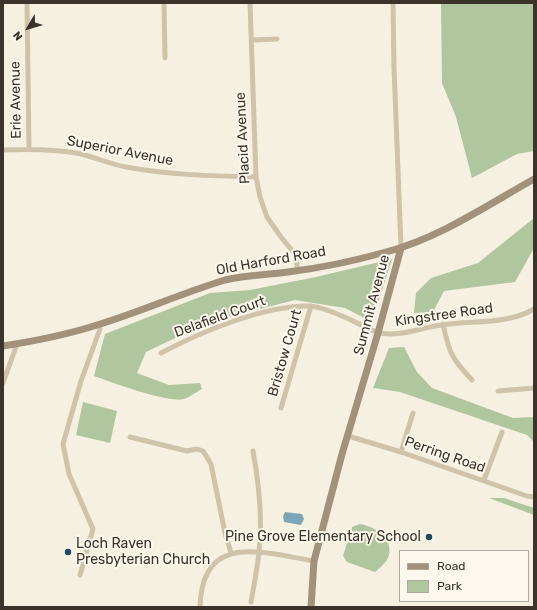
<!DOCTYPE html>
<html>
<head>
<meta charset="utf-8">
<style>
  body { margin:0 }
  #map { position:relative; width:537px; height:610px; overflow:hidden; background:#f5f0e0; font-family:Rubik,sans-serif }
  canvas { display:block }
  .frame { position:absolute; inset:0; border:4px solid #3c342a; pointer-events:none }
  .legend { position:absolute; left:399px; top:550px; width:130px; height:52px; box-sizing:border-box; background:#fcf8ed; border:1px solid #afaa9f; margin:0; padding:5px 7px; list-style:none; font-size:12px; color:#3c342a }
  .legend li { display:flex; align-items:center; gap:8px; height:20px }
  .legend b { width:20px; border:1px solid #afaa9f }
  .north { position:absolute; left:8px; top:8px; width:40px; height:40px; -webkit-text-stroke:3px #fcf8ed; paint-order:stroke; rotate:232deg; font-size:11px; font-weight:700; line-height:16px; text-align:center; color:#3c342a }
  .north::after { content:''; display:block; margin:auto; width:14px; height:18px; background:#3c342a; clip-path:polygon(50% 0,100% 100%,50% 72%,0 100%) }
</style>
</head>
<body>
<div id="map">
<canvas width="537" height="610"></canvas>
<div class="frame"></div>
<ul class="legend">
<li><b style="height:5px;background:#a3927b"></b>Road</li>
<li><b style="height:11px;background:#b0c69e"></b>Park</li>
</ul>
<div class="north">N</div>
</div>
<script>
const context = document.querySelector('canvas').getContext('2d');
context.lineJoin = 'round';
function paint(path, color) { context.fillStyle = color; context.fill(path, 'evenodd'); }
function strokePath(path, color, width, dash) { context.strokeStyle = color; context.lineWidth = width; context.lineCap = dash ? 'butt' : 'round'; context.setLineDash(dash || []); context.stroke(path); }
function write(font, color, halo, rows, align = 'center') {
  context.font = font + ' Rubik,sans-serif'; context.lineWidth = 4; context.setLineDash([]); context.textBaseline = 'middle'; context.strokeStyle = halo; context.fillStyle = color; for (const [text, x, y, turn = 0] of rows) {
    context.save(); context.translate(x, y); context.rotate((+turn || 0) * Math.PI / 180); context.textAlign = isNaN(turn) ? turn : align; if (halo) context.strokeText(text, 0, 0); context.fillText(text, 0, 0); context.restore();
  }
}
paint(new Path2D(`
  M441 3H534V151L517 154 472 178 456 117 442 83Z
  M534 218V248L515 282 444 291 433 312 414 313 416 293 431 278 478 263Z
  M392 259 372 322 345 308 295 300 209 322 146 352 137 373 169 385 200 383 202 389C196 392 189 398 183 399 167 403 111 382 94 376L105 334 210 293 250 290 316 277Z
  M404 347 417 372 432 388 513 418 534 417V442L527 435 400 392 373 388 389 348Z
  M83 402 117 411 110 443 76 435Z
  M489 498H504L534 508V515Z
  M360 524C374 526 393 538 389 555 387 562 381 567 375 572L347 562 343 556 352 527Z`), '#b0c69e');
paint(new Path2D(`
  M285 512 302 514 304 519 301 525 284 522 283 516Z`), '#7ca6b5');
strokePath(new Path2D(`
  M27 3 29 149
  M164 3 165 58
  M250 3 256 177 260 197 267 217 281 237 295 254 298 271
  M393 3 394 67 401 248
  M252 40 277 39
  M3 150C26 149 53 149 76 153 93 156 109 164 126 167 169 175 212 176 256 177
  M443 324C449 353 452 359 472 380
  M161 353C201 332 264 305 310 306 323 307 348 318 361 325 367 327 374 332 380 333 401 337 422 327 442 325 473 320 507 325 534 309
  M3 383 17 344
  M498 391 534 388
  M281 408 311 306
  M348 436 401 452 527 496 534 497
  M130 437 187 451 197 449 203 451 211 464 225 533 231 553
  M401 452 413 413
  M484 480 502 432
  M80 575 93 529 69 474 63 444 81 381 100 329 98 325
  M251 602C254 586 257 569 259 553 263 518 259 484 253 451
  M200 607C202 531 263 553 314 561`), '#cfc3aa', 5);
strokePath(new Path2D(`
  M3 346C35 341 66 335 97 325 140 312 182 293 225 280 246 275 267 275 288 272 320 268 354 261 386 252 439 238 486 206 534 179
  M311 607 314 561 342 454 378 333 401 248`), '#a3927b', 7);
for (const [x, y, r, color] of [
  [429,537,4,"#1b4d61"],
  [68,552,4,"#1b4d61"]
]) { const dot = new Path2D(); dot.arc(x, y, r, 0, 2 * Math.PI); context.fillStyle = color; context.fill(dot); strokePath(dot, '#fcf8ed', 1.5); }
write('14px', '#3c342a', '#fcf8ed', [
  ["Erie Avenue",16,100,-91],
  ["Placid Avenue",243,138,-93],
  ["Superior Avenue",120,151,11],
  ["Old Harford Road",271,261,-10],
  ["Summit Avenue",372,305,-75],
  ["Kingstree Road",444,315,-8],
  ["Delafield Court",220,317,-20],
  ["Bristow Court",285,353,-74],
  ["Perring Road",445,455,19]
]);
write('14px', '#3c342a', '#fcf8ed', [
  ["Pine Grove Elementary School",421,537],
  ["Loch Raven",76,544,"left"],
  ["Presbyterian Church",76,560,"left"]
], 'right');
</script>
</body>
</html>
